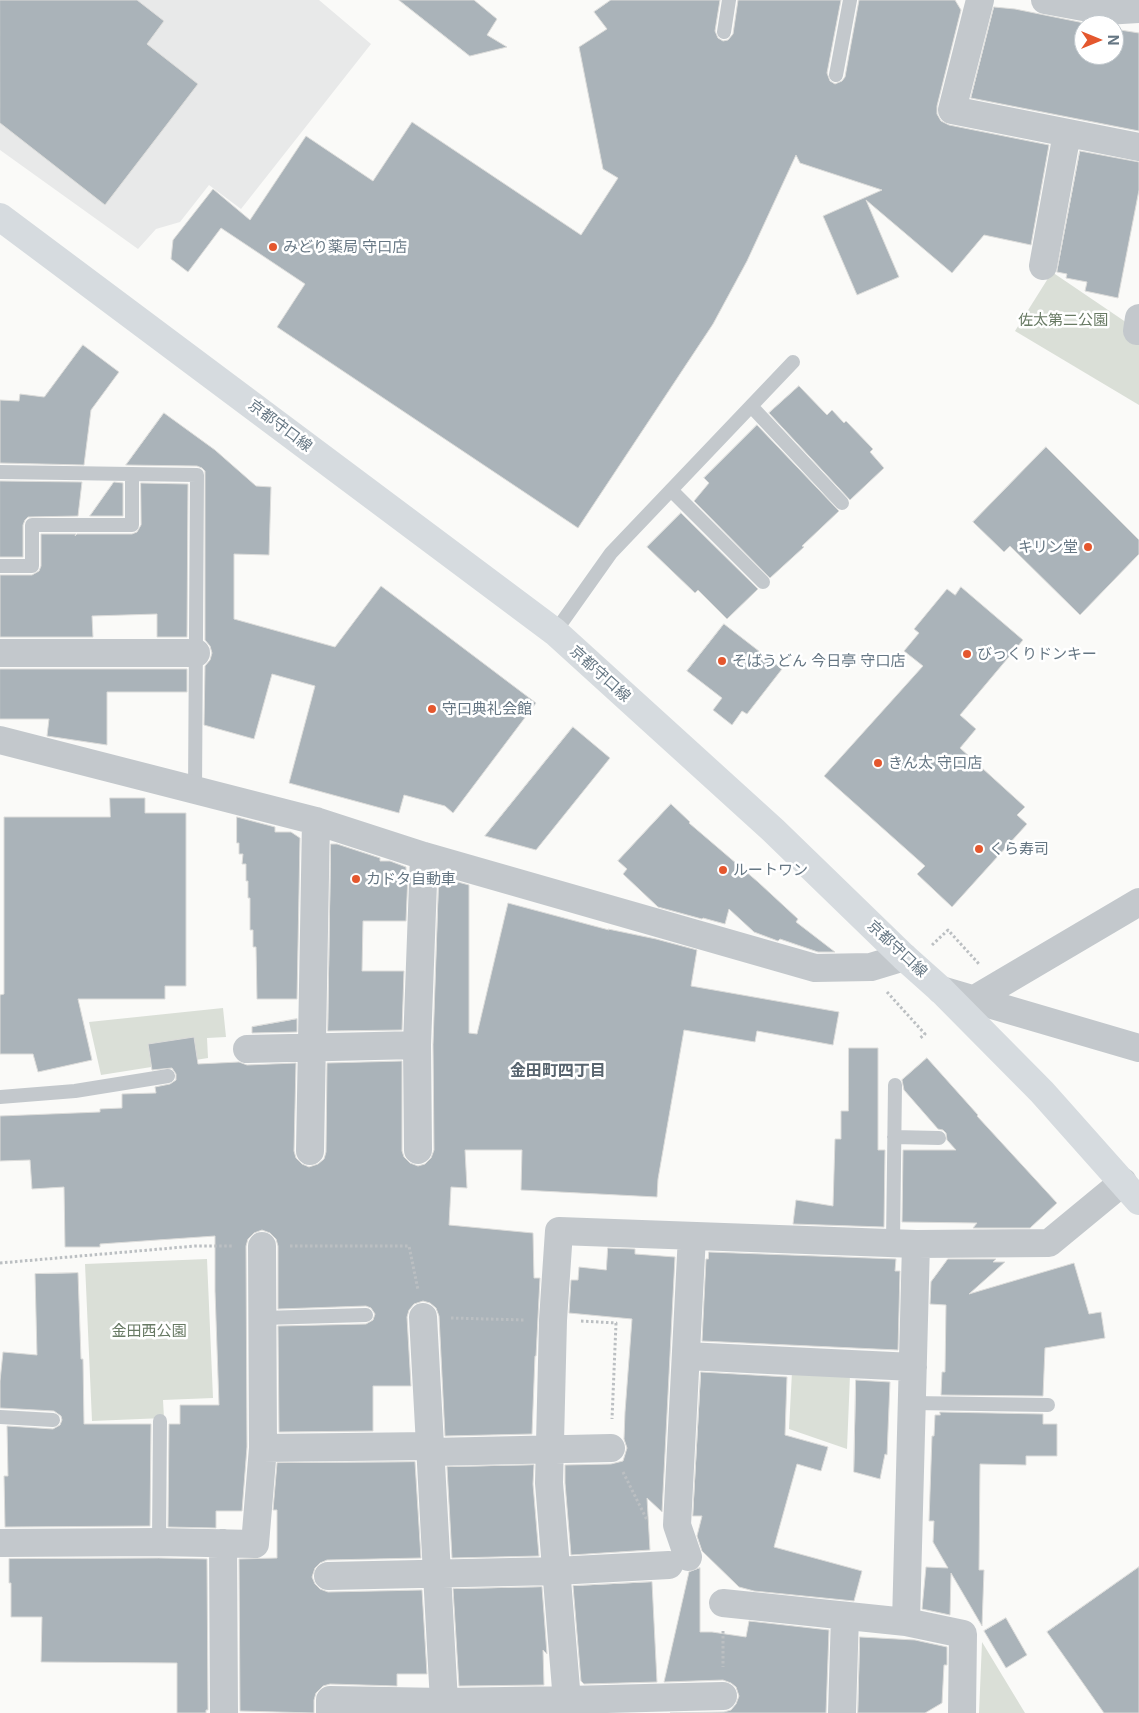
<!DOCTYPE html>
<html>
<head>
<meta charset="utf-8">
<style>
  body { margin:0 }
  #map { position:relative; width:1139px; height:1713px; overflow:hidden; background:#fafaf8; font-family:Inter,sans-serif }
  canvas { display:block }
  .north { position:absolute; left:1074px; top:15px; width:50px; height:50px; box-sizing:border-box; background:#fff; border:1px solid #c1c8cd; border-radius:50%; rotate:90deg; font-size:14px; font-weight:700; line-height:20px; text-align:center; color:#657683 }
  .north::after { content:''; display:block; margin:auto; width:18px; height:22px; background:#e4572e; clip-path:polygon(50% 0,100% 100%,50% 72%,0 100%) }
</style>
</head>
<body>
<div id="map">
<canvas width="1139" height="1713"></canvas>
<div class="north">N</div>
</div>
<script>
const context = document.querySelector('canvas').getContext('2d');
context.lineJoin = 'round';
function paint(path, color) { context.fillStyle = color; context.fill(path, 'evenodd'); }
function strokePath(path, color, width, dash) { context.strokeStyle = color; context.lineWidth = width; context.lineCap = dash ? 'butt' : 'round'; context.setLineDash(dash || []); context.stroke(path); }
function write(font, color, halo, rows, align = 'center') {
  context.font = font + ' Inter,"Noto Sans JP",sans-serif'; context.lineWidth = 5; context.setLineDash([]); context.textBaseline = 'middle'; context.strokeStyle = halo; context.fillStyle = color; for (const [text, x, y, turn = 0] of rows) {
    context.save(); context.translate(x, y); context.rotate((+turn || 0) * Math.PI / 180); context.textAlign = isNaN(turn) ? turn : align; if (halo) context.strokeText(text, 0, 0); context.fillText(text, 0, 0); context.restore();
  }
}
paint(new Path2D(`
  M0 0H319L371 44 241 209 209 185 180 222 156 229 138 249 0 150Z`), '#e8e9e9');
paint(new Path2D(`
  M1052 272 1139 331V405L1015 331Z
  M223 1008 226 1037 207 1038 208 1058 101 1075 89 1022Z
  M207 1259 213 1398 163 1400 164 1418 92 1421 85 1264Z
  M792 1372 850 1375 847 1449 789 1429Z
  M982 1642 1025 1713H979Z`), '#dadfd7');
const building = new Path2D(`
  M0 0H137L164 21 147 44 198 84 105 205 0 123Z
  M399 0H474L497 19 487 35 507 47 470 56Z
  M611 0H720L715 31 718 38 723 41 728 40 733 34 738 0H841L827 73 830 81 835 84 842 81 845 77 859 0H955L961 10 937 106V114L941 121 949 125 1049 145 1031 245 984 235 952 273 866 200 899 277 857 295 823 216 882 190 800 163 796 155 747 261 713 324 578 528 277 327 305 284 221 228 188 272 171 259 173 240 213 189 250 220 306 136 373 181 412 122 581 235 618 178 603 169 579 47 607 29 594 12Z
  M994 7 1015 9 1094 25H1084V55H1114V29L1139 33V131L971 98Z
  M1080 151 1139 162V190L1118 298 1085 291 1087 282 1066 278 1067 274 1057 272Z
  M83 345 119 372 91 410 84 465 0 463V400L19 401 20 394 44 397Z
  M799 386 827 415 832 410 844 423 846 421 873 449 870 452 884 468 850 500 769 413Z
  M164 413 215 450 256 486 271 487 269 555 234 554V619L335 647 381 586 536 703 453 813 445 806 404 795 399 813 289 783 315 686 272 674 254 739 204 725 205 666 210 660 212 653 210 646 205 640V471L202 468 197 466 126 465Z
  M757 425 839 511 802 546 804 547 770 578 694 501 709 483 704 478Z
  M1046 447 1139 540V554L1080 615 1010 546 1004 552 973 522Z
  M0 481 82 482 78 516 28 517 25 520 23 525V557H0Z
  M114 482 123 483V516H90Z
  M141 483 188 484 187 637H157V614L92 616 93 637H0V575H32L39 571 41 566V534H76L75 536 77 534H132L137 532 141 525Z
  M681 513 758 589 727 619 698 590 695 593 647 547Z
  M961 587 1023 640 960 715 976 729 960 748 1025 807 1017 815 1027 824 952 907 917 874 925 866 824 776 923 666 904 651 919 633 914 629 947 589 955 595Z
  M724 624 782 669 747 714 742 711 732 725 713 710 722 698 687 671Z
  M0 669H187V692H107V745L47 736 49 719H0Z
  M573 727 610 758 536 850 485 836Z
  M110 798H145V813H186V986H165V999H78L92 1060 38 1072 33 1054H0V995L4 994V817H110Z
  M671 804 690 822 689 823 758 882 798 919 796 922 835 952H818L780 939 778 941 754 932 729 909 725 924 703 918 702 919 658 907 623 874 627 869 618 861Z
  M237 817 275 827V832H291L300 838 297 999H257L256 947H253V930H250V898H248V881H246V864H242L243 854H239V843H237Z
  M331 844H337L380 858V861H390L406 867V874H408L406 921H363L362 971H404L402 1030 328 1031Z
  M439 877 469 885V1033L477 1034 508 903 609 930 608 929 656 939 697 950 691 986 839 1012 833 1045 757 1031 755 1042 684 1030 658 1179 657 1197 521 1190 522 1150H465L467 1188 451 1187 449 1225 533 1233 534 1278H540L536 1356H535L532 1434 445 1436 439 1316 436 1308 430 1303 423 1301 414 1304 409 1310 407 1317 411 1386H373V1431L279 1432 278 1326 366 1324 373 1320 375 1314 371 1308 366 1306 278 1309V1246L276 1239 270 1233 262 1230 254 1233 248 1239 246 1246 247 1447 242 1511H216V1528L168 1527 169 1424H180V1405H219L215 1291V1236L100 1244V1247H65L64 1187 32 1189 30 1160 0 1161V1116L100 1112V1109L122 1108V1094L156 1093 155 1087 170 1084 176 1080V1074L172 1068 152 1070 148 1044 194 1037 198 1064 239 1062 247 1065 296 1063 294 1151 296 1158 302 1164 309 1167 318 1164 324 1159 326 1152 327 1063 402 1061V1151L404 1157 410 1163 418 1166 425 1164 431 1158 434 1150 433 1045Z
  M297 1019V1032L252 1033V1027Z
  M849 1048H878V1150H885L884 1227 793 1224 796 1200 833 1206 835 1139H841V1111H848Z
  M927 1058 978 1115 977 1116 1057 1203 1030 1228H973L977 1223 902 1222 903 1150H956L947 1140 946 1133 943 1130 938 1129 904 1090 902 1080Z
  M608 1248 635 1249V1254L675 1257 662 1512 647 1498 650 1550 571 1555 565 1483V1465L611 1464 623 1461 627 1448 624 1439 625 1412 632 1319 569 1313 571 1280H578L579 1267 606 1270Z
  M709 1252 896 1259 895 1271H900L898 1350 702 1341 706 1259H708Z
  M948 1259H996L993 1262H1005L969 1294 1074 1263 1089 1314 1101 1312 1105 1338 1045 1348 1043 1396 941 1395 942 1372H945L946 1305 930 1304 931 1282Z
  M78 1273 81 1359H83L84 1424H151L150 1526 5 1527 4 1476H8L7 1426 53 1429 60 1425 62 1420 61 1416 54 1411 0 1408V1381L3 1352 37 1355 35 1274Z
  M701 1372 787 1377 785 1435 828 1447 821 1471 797 1464 774 1547 862 1571 854 1601 754 1591 739 1587 702 1551 697 1536 702 1516H693Z
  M856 1380 890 1382 887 1455 885 1454 880 1479 854 1472Z
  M940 1412 1043 1414V1424H1057V1456H1026V1465L980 1464 979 1570H984L982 1626 951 1573 950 1615 922 1609 926 1567 948 1568 933 1542 934 1521H929L932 1436H934L935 1415H940Z
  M415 1462 421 1558 327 1560 320 1563 315 1568 312 1577 315 1584 320 1589 328 1592 422 1590 427 1674H397V1686L330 1684 323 1686 316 1693 314 1700V1713L240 1711 239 1559 277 1558V1510H273L277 1463Z
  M534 1465 533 1484 539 1556 452 1558 447 1467Z
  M159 1558 207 1559 208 1710H206V1713H177V1663L41 1662 42 1617H11V1583H9V1559Z
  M1139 1567V1713H1104L1047 1632Z
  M700 1568V1632H712L746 1637 749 1621 829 1630 826 1713H670L724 1712 731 1710 736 1704 739 1696 736 1687 731 1683 723 1680 664 1682 689 1572Z
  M652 1582 657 1682 584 1684 581 1681 573 1586Z
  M542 1587 547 1654 543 1650 544 1685 459 1686 453 1589Z
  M1006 1618 1027 1655 1006 1668 984 1631Z
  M860 1637 915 1640 947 1647V1665H944L942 1703 925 1713H858Z`);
paint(building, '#aab3b9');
strokePath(building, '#dcdcda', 1);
strokePath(new Path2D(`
  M932 945 948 930 979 964
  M887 992 925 1034 919 1039
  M290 1246H409L418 1290
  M0 1263 195 1246H234
  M451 1318 525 1320
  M581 1321 616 1323 612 1419
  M623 1472 647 1520
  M723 1631V1667`), '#bbbfc2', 3, [2.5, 2.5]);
strokePath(new Path2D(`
  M724 32 729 0
  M836 75 850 0
  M751 406 842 503
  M0 472 197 475 195 791
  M671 490 763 582
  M0 566H32V525H132V474
  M555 632 611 553 793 362
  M0 1097 75 1091 168 1076
  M894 1137 939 1138
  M893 1243 895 1085
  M262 1318 366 1315
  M912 1403 1048 1405
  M0 1417 53 1420
  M159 1542 160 1421`), '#c3c8cc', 14);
strokePath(new Path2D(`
  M980 0 952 110 1139 147
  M1045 0 1105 11 1139 9
  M1043 266 1067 133
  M1137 331 1139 318
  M0 653H196
  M0 740 316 821 424 856 815 968 871 967 904 957
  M941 990 1139 1048
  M973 1000 1139 902
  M247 1049 417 1045
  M418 1150 417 1045 424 856
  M310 1151 316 821
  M916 1244 906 1622 963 1634 962 1713
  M686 1356 913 1367
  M263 1448 430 1446
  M431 1452 611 1448
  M0 1543 159 1542 255 1544 263 1448 262 1246
  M223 1543 224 1713
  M688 1557 677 1525 692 1236
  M328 1576 556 1571 669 1565
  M723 1603 906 1622
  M444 1702 568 1700 723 1696
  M330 1713V1700L444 1702 423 1317
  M568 1713 549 1483 553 1320 559 1231 916 1244 1049 1243 1123 1182
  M842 1713 845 1616`), '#c3c8cc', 28);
strokePath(new Path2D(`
  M0 217 555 632 773 830 904 957 941 990 1042 1092 1139 1201`), '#d6dbdf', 28);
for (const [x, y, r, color] of [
  [273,247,5,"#e4572e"],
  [1088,547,5,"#e4572e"],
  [967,654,5,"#e4572e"],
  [722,661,5,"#e4572e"],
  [432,709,5,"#e4572e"],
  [878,763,5,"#e4572e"],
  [979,849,5,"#e4572e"],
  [723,870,5,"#e4572e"],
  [356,879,5,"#e4572e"]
]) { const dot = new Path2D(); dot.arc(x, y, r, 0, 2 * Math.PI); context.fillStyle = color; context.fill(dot); strokePath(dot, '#fff', 2); }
write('15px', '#657683', '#fff', [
  ["みどり薬局 守口店",283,247],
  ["キリン堂",1078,547,"right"],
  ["びっくりドンキー",977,654],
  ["そばうどん 今日亭 守口店",732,661],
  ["守口典礼会館",442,709],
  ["きん太 守口店",888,763],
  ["くら寿司",989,849],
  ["ルートワン",733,870],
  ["カドタ自動車",366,879]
], 'left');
write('15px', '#687a64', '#fff', [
  ["佐太第二公園",1063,320],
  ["金田西公園",149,1331]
]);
write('15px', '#657683', '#fff', [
  ["京都守口線",280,426,37],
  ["京都守口線",600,674,42],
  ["京都守口線",897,949,43]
]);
write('bold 16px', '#57646e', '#fff', [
  ["金田町四丁目",558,1071]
]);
</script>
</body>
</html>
